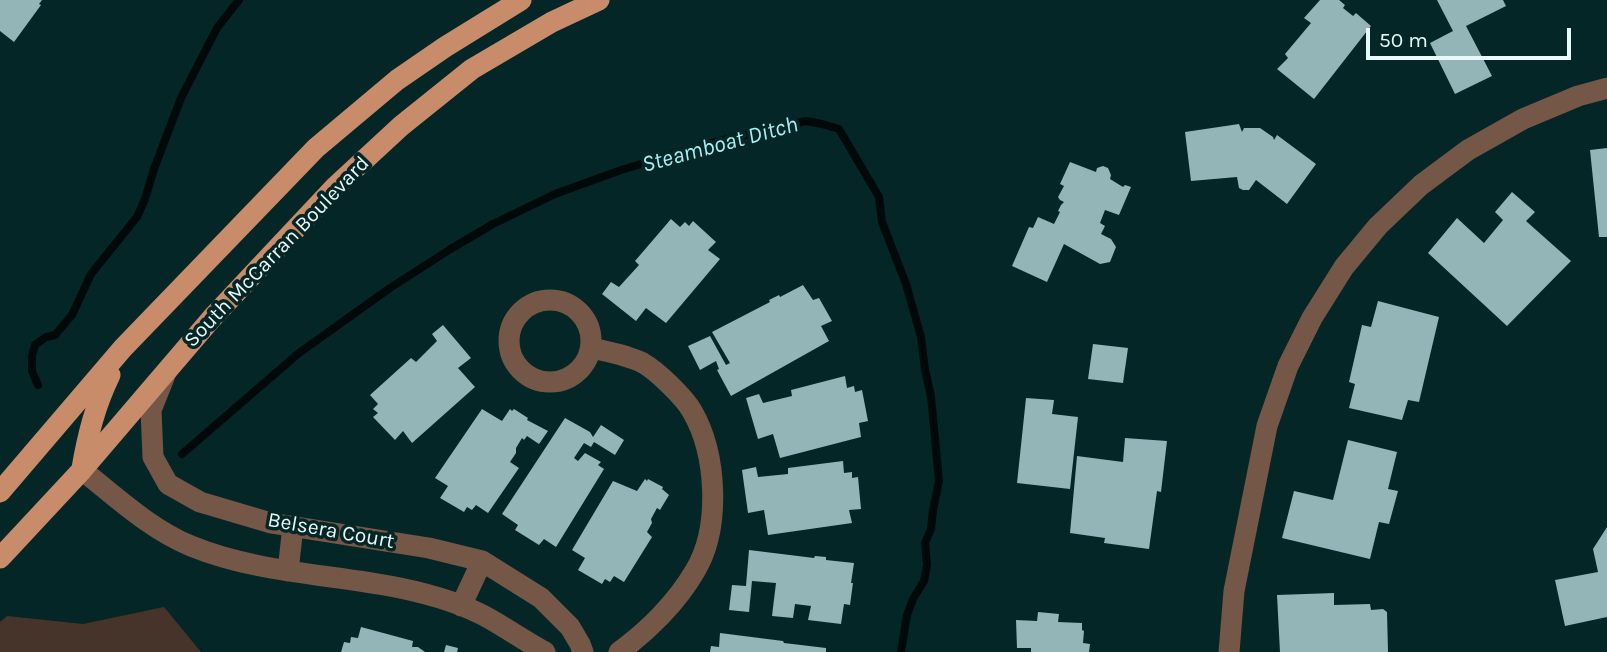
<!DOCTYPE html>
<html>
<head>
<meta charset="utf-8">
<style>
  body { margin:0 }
  #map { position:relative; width:1607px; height:652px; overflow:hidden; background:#052627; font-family:Karla,sans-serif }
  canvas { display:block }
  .scale { position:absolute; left:1366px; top:28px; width:205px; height:32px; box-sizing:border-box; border:4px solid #e7f9f9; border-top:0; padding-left:9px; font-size:21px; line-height:24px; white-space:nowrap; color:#e7f9f9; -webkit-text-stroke:5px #052627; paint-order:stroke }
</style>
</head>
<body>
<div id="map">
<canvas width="1607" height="652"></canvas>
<div class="scale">50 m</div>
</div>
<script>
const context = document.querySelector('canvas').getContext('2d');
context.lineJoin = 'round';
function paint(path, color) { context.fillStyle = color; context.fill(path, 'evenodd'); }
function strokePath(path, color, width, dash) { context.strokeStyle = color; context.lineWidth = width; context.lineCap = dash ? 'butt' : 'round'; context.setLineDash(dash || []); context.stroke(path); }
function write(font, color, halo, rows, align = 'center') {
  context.font = font + ' Karla,sans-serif'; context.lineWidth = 7; context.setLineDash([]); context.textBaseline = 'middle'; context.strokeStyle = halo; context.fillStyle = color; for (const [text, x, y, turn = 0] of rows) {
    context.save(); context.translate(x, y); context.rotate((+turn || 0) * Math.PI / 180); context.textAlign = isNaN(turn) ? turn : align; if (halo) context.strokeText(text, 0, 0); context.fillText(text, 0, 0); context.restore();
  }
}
paint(new Path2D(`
  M164 607 201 652H0V622L7 616 83 624Z`), '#463329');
strokePath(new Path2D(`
  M38 385 32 371V356L35 345 46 337 55 335 72 315 91 274 137 217 145 199 154 169 181 98 217 28 239 0
  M182 454 299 353 390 288 449 250 493 224 555 194 621 170 711 143 806 121 822 124 839 129 879 197 882 222 906 284 921 337 925 370 931 396 939 481 933 510 931 529 925 543 927 565 924 581 913 599 907 615 901 652`), '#00090a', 8);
paint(new Path2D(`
  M0 0H42L39 4 41 5 14 42 0 31Z
  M1320 0H1339L1345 5 1343 8 1353 16 1356 13 1371 26 1314 99 1277 69 1288 58 1285 54 1311 23 1304 18Z
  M1437 0H1503L1506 6 1466 26 1492 76 1455 94 1430 43 1453 31Z
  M1239 124 1242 132 1244 128H1260L1273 137 1274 140 1277 135 1316 164 1287 204 1256 180 1249 190H1243L1239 188 1237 177 1191 181 1185 132Z
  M1607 148V237H1599L1590 150Z
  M1070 162 1096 172 1097 168 1103 166 1108 168 1111 175 1110 179 1123 187 1125 185 1131 187 1119 215 1105 210 1100 223 1105 226 1101 234 1111 239 1116 247 1110 262 1100 264 1064 244 1047 282 1012 266 1029 227 1033 228 1038 217 1054 224 1060 212 1058 211 1061 205 1064 202 1060 200 1058 197 1064 186 1060 184Z
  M1512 192 1535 212 1526 221 1571 261 1507 326 1428 253 1457 218 1484 243 1503 220 1495 212Z
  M671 219 680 227 685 222 689 226 693 221 716 242 708 250 720 259 666 323 646 308 636 321 602 294 611 282 619 287 639 265 635 261Z
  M803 285 813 300 819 298 832 321 821 326 829 341 731 396 717 370 719 369 716 361 700 370 688 346 710 336 726 365 730 363 712 332 770 302 769 300 779 295 780 297Z
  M1378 301 1439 317 1419 402 1408 400 1402 420 1349 408 1355 384 1349 382 1362 325 1371 327Z
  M443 325 471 358 458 368 475 387 412 443 403 431 395 440 373 417 378 413 373 409 378 404 370 395 411 358 416 362 437 341 432 334Z
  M1093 344 1128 348 1123 383 1088 379Z
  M845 376 847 388 854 386 855 392 862 390 868 421 859 423 861 437 780 458 773 434 758 439 746 398 759 394 763 403 792 396 791 390Z
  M1026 398 1054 400 1052 414 1078 417 1070 489 1017 483Z
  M482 409 502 421 510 409 512 411 514 409 528 418 527 420 548 431 539 444 527 436 524 440 522 438 516 448V453L510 462 519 468 488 513 476 505 472 510 467 507 464 512 440 498 448 486 435 478Z
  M565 418 590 432 593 437 601 425 624 440 615 455 594 442 591 447 584 443 574 458 578 461 585 453 601 462 598 465 604 469 556 547 544 539 539 545 515 530 518 525 502 514Z
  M1125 438 1167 441 1161 492 1157 491 1149 549 1104 543 1105 538 1070 533 1077 456 1123 462Z
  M1348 440 1397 452 1388 489 1398 491 1389 524 1379 522 1370 559 1282 538 1294 491 1333 500Z
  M843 461 844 473 852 472V478L858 477 861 509 849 510 852 523 768 535 764 510 748 513 742 470 756 467 758 477 788 474V468Z
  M645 479 647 481 648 479 663 487 662 489 669 495 660 510 657 508 651 519 652 523 647 532 652 537 624 582 614 576 610 582 605 579 602 584 578 570 585 558 572 550 613 481 637 491Z
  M1607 527V617L1565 626 1555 580 1598 572 1593 549Z
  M749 550 814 558 815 556 826 557V560L854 563 851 583H853L850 605 844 604 841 624 808 620 811 606 795 604 793 618 772 616 776 583 752 581 749 612 729 610 732 585 746 586Z
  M1334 593V605L1370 604 1371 610 1383 609 1387 612 1388 652H1280L1277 595Z
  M1038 612 1059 614 1058 622 1082 623V630L1084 631 1083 643 1090 644 1089 652H1031V648H1017L1016 620 1037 621Z
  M361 627 413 641 412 647H418L425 652H341L344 642 350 643 351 637 358 638Z
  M720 633 783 641 784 643 826 648V652H710L711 646 719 647Z
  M446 645 458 648 457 652H444Z`), '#93b5b7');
strokePath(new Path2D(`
  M509 341a41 41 0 1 1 82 0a41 41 0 1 1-82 0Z
  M591 348C609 352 627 355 643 363 657 371 684 397 692 411 717 454 721 528 695 571 677 602 648 631 619 652
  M165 375 151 410 153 457 168 484 200 502 271 523 429 548 482 561 541 598 570 627 580 644 583 652
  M82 470C116 497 150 529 191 546 257 573 330 574 400 588 429 594 464 604 490 619 509 630 527 642 545 652
  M288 571 293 526
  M461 606 482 561
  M1229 652 1234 591 1267 426 1288 366 1312 318 1344 267 1378 226 1421 185 1468 150 1523 119 1578 96 1607 88`), '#745746', 21);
strokePath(new Path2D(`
  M82 468C88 434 95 406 110 375
  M0 492 123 348 316 148 397 80 445 47 521 0
  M0 558 82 470 212 318 335 187 401 126 472 69 552 22 599 0`), '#c88c6a', 21);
write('21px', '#e7f9f9', '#052627', [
  ["South McCarran Boulevard",277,252,-46],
  ["Belsera Court",331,531,10]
]);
write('italic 23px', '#a7f1f4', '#052627', [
  ["Steamboat Ditch",720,145,-15]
]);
</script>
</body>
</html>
